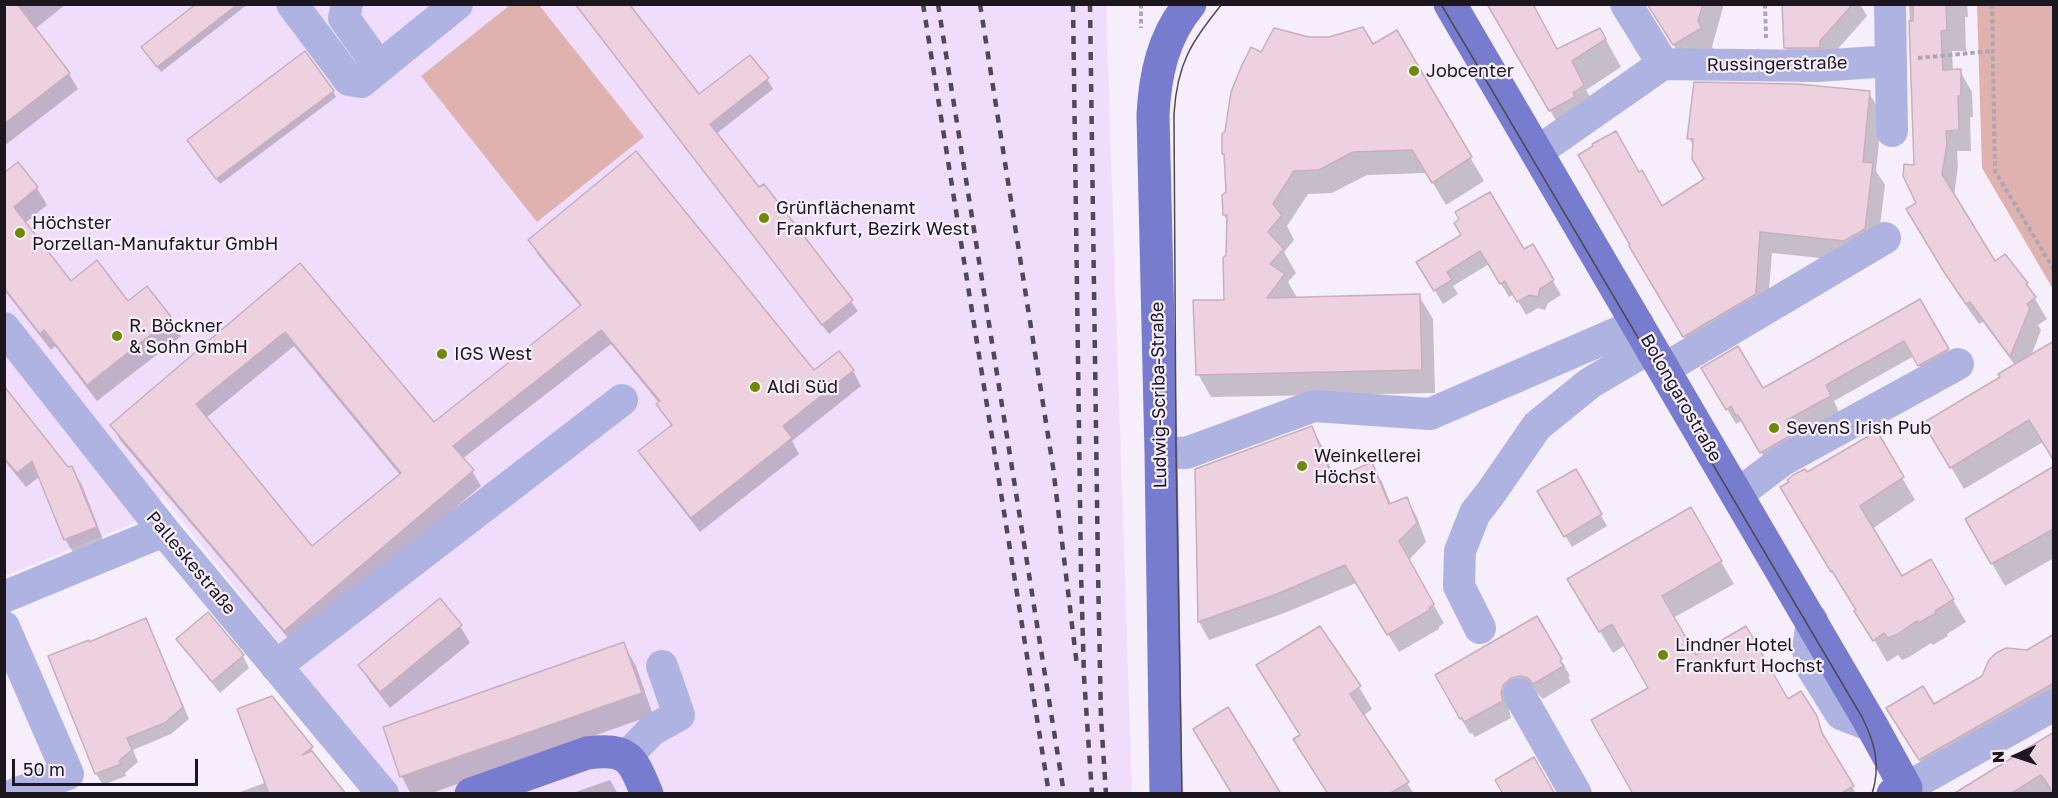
<!DOCTYPE html>
<html>
<head>
<meta charset="utf-8">
<style>
  body { margin:0 }
  #map { position:relative; width:2058px; height:798px; overflow:hidden; background:#f7eefc; font-family:"Golos Text",sans-serif }
  canvas { display:block }
  .frame { position:absolute; inset:0; border:6px solid #1c171f; pointer-events:none }
  .north { position:absolute; left:1986px; top:726px; width:60px; height:60px; -webkit-text-stroke:4px #f7eefc; paint-order:stroke; rotate:267deg; font-size:16px; font-weight:700; line-height:24px; text-align:center; color:#1c171f }
  .north::after { content:''; display:block; margin:auto; width:21px; height:27px; background:#1c171f; clip-path:polygon(50% 0,100% 100%,50% 72%,0 100%) }
  .scale { position:absolute; left:12px; top:759px; width:186px; height:27px; box-sizing:border-box; border:3px solid #1c171f; border-top:0; padding-left:8px; font-size:18px; line-height:21px; white-space:nowrap; color:#1c171f; -webkit-text-stroke:4px #f7eefc; paint-order:stroke }
</style>
</head>
<body>
<div id="map">
<canvas width="2058" height="798"></canvas>
<div class="frame"></div>
<div class="north">N</div>
<div class="scale">50 m</div>
</div>
<script>
const context = document.querySelector('canvas').getContext('2d');
context.lineJoin = 'round';
function paint(path, color) { context.fillStyle = color; context.fill(path, 'evenodd'); }
function strokePath(path, color, width, dash) { context.strokeStyle = color; context.lineWidth = width; context.lineCap = dash ? 'butt' : 'round'; context.setLineDash(dash || []); context.stroke(path); }
function write(font, color, halo, rows, align = 'center') {
  context.font = font + ' "Golos Text",sans-serif'; context.lineWidth = 4.5; context.setLineDash([]); context.textBaseline = 'middle'; context.strokeStyle = halo; context.fillStyle = color; for (const [text, x, y, turn = 0] of rows) {
    context.save(); context.translate(x, y); context.rotate((+turn || 0) * Math.PI / 180); context.textAlign = isNaN(turn) ? turn : align; if (halo) context.strokeText(text, 0, 0); context.fillText(text, 0, 0); context.restore();
  }
}
paint(new Path2D(`
  M5 5H1106L1132 793H397L394 786 162 496 130 525 5 576Z`), '#f0ddfb');
paint(new Path2D(`
  M510 5H539L644 137 537 222 421 76Z
  M1977 5H2053V289L1982 168Z`), '#dfb2b0');
paint(new Path2D(`
  M4 4H66L35 29 69 74 78 89 4 146Z
  M198 4H248L161 72 146 52Z
  M575 4H627L698 97 767 79 773 89 716 134 759 189 763 186 858 311 829 334Z
  M1489 4 1556 51 1600 29 1621 67 1586 90 1599 113 1566 138Z
  M1649 4H1724L1712 47 1715 53 1688 69Z
  M1783 4H1860L1867 16 1829 59 1795 64 1785 47Z
  M1909 4H1967L1968 17H1965L1966 51H1952L1953 71H1960L1972 92 1973 117H1970L1971 151H1957L1958 166 1954 196 1994 263 2026 284 2047 319 2038 325 2041 330 2031 356 2043 442 1964 489 1925 423 2002 378 2015 365 1983 322 1979 324 1958 294 1908 209 1918 203Z
  M1396 32 1484 181 1446 205 1427 173 1367 175 1332 193 1308 194 1287 226 1294 240 1284 252 1296 273 1288 282 1298 299 1419 296 1433 319 1435 393 1211 397 1198 374 1226 301 1228 222 1224 215 1227 193 1225 157 1223 153 1261 54 1309 38 1373 46Z
  M333 91 336 97 220 184 192 146Z
  M1869 93 1882 114 1876 171 1885 185 1877 250 1857 262 1772 253 1767 315 1696 357 1631 247 1639 174 1662 208 1706 180 1694 147 1689 138Z
  M18 164 37 188 47 205 25 223 71 283 128 303 147 288 171 319 181 336 97 401 55 346 51 350 4 290V175Z
  M1463 235 1524 251 1533 246 1561 295 1548 303 1545 310 1538 308 1526 315 1514 294 1509 297 1489 264 1453 286 1458 294 1443 304 1426 276Z
  M530 240 814 372 853 371 861 386 792 441 799 454 700 532 649 466 640 452 672 427 658 405 659 403 611 344 462 459 472 471 481 486 294 645 120 440 112 425 300 265 434 424 581 307 538 255ZM294 346 400 475 312 548 206 418Z
  M1920 301 1956 365 1928 380 1914 356 1834 401 1839 412 1770 468 1748 430 1746 431 1741 421 1736 424 1703 369 1763 390Z
  M4 389 69 470H73L82 485 104 542 74 554 65 539 40 476 26 487 4 460Z
  M1312 428 1322 446 1335 479 1371 464 1382 482 1391 504 1406 499 1417 517 1426 542 1408 561 1444 623 1439 627V629L1399 652 1356 583 1287 612 1209 640 1199 622 1197 470Z
  M1876 433 1915 500 1872 529 1901 578 1930 561 1966 622 1947 634 1948 636 1933 645 1931 643 1909 657 1902 660 1898 655 1887 662 1857 610 1846 592 1845 593 1795 510 1806 474Z
  M2054 468V558L2005 586 1967 520Z
  M1575 471 1607 526 1572 547 1539 492Z
  M1690 509 1734 584 1673 618 1695 657 1788 701 1801 693 1856 794H1635L1650 688 1625 645 1613 653 1582 602Z
  M208 614 243 656 249 668 220 693 185 650 178 639Z
  M1536 618 1570 676 1568 677 1571 682 1543 699 1538 694 1530 692 1512 702 1509 710 1511 718 1475 737 1472 733 1470 734 1437 676Z
  M146 622 153 634 189 719 171 734 133 750 138 762 125 773 126 776 103 785 96 774 50 656Z
  M460 626 470 643 390 708 370 682 360 665Z
  M2054 636V721L1937 789 1906 738 1934 706Z
  M623 644 636 666 653 715 429 794H411L402 777 385 728Z
  M1359 687 1372 709 1363 716 1414 794H1328L1301 736 1271 688Z
  M2054 733V794H1953Z
  M311 748 322 766 344 794H235L267 782Z
  M610 780 618 794H570Z`), '#0003');
const building = new Path2D(`
  M4 4H17L70 73 4 124Z
  M196 4H238L157 67 141 47Z
  M575 4H629L699 94 750 55 769 78 710 124 759 187 764 184 853 300 822 325Z
  M1487 4H1533L1557 49 1600 28 1606 39 1572 61 1584 85 1573 93 1575 97 1549 111Z
  M1647 4H1703L1698 21 1702 28 1673 45Z
  M1782 4H1853L1820 41V48H1784Z
  M1913 4H1946L1947 30 1941 31 1943 70 1961 69V96H1958L1959 130 1946 131 1947 144 1942 174 1995 261 2005 254 2028 283 2026 284 2036 297 2027 304 2030 308 2010 357 1970 302 1966 304 1944 272 1906 209 1916 203 1903 176 1904 164 1914 165 1909 21H1913Z
  M1363 27 1373 44 1397 30 1472 157 1432 183 1412 150 1353 152 1319 170 1294 171 1273 204 1282 215 1268 232 1284 249 1270 264 1285 274 1267 298 1420 294 1422 370 1196 375 1193 300H1224L1223 258 1226 255 1227 215H1223L1222 195 1226 192 1224 154H1222V134L1225 131 1231 92 1242 65 1251 47 1261 52 1274 28 1309 37H1329Z
  M305 51 334 91 216 179 187 140Z
  M1694 82 1798 84 1870 91 1863 162 1873 163 1865 229 1844 241 1760 232 1756 294 1683 337 1629 246 1630 245 1578 155 1593 146 1592 144 1616 131 1639 172 1642 170 1662 206 1704 179 1692 159 1693 139H1687Z
  M636 151 814 370 839 351 854 370 783 426 792 438 691 518 638 451 672 425 656 404 660 401 601 330 453 446 474 470 284 631 110 425 300 263 434 422 581 305 528 240ZM285 332 401 473 312 546 196 404Z
  M18 162 38 187 14 207 71 281 97 260 128 301 147 286 172 318 87 385 44 330 40 334 4 288V173Z
  M1490 192 1524 249 1533 244 1554 280 1540 289 1538 297 1530 295 1517 302 1505 281 1500 284 1480 251 1447 272 1452 280 1434 291 1416 262 1461 235 1454 223 1459 219 1455 212Z
  M1920 299 1949 349 1918 366 1904 341 1826 385 1831 396 1787 420 1795 433 1760 453 1738 415 1736 416 1731 406 1726 410 1701 368 1738 346 1763 388Z
  M2054 341V461L2029 420 1950 468 1923 423 2000 377 1998 374Z
  M4 386 68 467 72 466 97 527 64 540 32 461 17 473 4 458Z
  M1312 426 1333 479 1372 462 1389 504 1407 497 1417 523 1399 541 1434 604 1429 608 1430 610 1387 635 1345 565 1277 594 1198 622 1195 469Z
  M1877 431 1904 477 1860 506 1902 576 1931 559 1954 599 1935 611 1936 613 1919 623 1917 621 1896 635 1888 638 1884 633 1873 641 1854 611 1856 610 1832 571 1831 572 1780 487 1789 482 1787 480 1793 475 1805 469 1807 472Z
  M2054 466V529L1991 564 1965 519Z
  M1576 469 1602 514 1564 537 1537 491Z
  M1691 507 1722 561 1662 596 1696 655 1746 626 1788 699 1801 691 1817 716 1822 733 1854 786 1840 794H1633L1591 720 1648 688 1612 624 1599 632 1567 579Z
  M440 598 462 625 380 692 358 665Z
  M208 612 244 655 212 682 176 639Z
  M1537 616 1562 659 1560 661 1564 666 1533 684 1528 678 1520 676 1511 678 1503 685 1501 693 1503 701 1464 722 1462 718 1460 719 1435 675Z
  M146 618 183 707 165 723 127 738 132 750 119 761 121 764 95 774 48 656 89 640V642Z
  M1320 626 1361 686 1350 694 1409 782 1389 794H1328L1293 739 1300 735 1256 665Z
  M2054 634V683L1919 760 1886 708 1923 686 1934 704 1982 676 1989 660 1996 653 2006 648 2027 650Z
  M624 642 642 693 400 777 383 727Z
  M272 696 313 747 302 755 312 751 346 794H269L237 709Z
  M1228 707 1252 746 1281 794H1232L1193 729Z
  M2054 732V794L2041 775 2010 794H1953Z
  M1534 757 1555 794H1503L1495 780Z`);
paint(building, '#edd1de');
strokePath(building, '#c9aebb', 1.5);
strokePath(new Path2D(`
  M1141 4V28
  M1765 4 1766 38
  M1992 4 1995 171 2054 270
  M1918 58 1992 51`), '#ada5b1', 4, [4.5, 3]);
strokePath(new Path2D(`
  M292 4 349 80 361 82 388 60
  M347 4 344 18 374 60H388L457 4
  M1626 4 1663 64
  M1890 4 1892 131
  M1537 152 1663 64 1817 66 1891 61
  M4 328 164 531 383 794
  M1664 369 1885 238
  M1161 452 1186 453 1314 406 1430 414 1638 324
  M1738 494 1783 460 1958 364
  M4 597 164 531
  M1812 620 1808 650 1811 666 1841 714 1872 726
  M4 627 68 774 15 794
  M1480 628 1459 586 1460 551 1475 513 1490 494 1537 426 1590 383 1651 347
  M276 666 622 400
  M1519 694 1576 794
  M626 757 652 730 679 715 662 666
  M1910 794 1906 788 2054 705`), '#aeb3e1', 32);
strokePath(new Path2D(`
  M1450 4 1872 726 1906 788 1893 794
  M471 794 587 753C628 748 632 757 647 794
  M1166 794 1161 452 1153 115C1155 75 1163 36 1190 4`), '#777cce', 33);
strokePath(new Path2D(`
  M1441 4 1862 717C1875 743 1881 765 1872 794
  M1182 794 1176 453 1174 114C1177 64 1191 42 1222 4`), '#4e4952', 1.5);
strokePath(new Path2D(`
  M923 4 1049 794
  M938 4 1064 794
  M980 4 1053 467 1077 666
  M1073 4 1081 572 1084 677 1092 794
  M1090 4 1098 571 1101 718 1106 794`), '#4e4952', 4.5, [8, 8]);
for (const [x, y, r, color] of [
  [1414,71,6,"#6e8a02"],
  [764,218,6,"#6e8a02"],
  [20,233,6,"#6e8a02"],
  [117,336,6,"#6e8a02"],
  [442,354,6,"#6e8a02"],
  [755,387,6,"#6e8a02"],
  [1774,428,6,"#6e8a02"],
  [1302,466,6,"#6e8a02"],
  [1663,655,6,"#6e8a02"]
]) { const dot = new Path2D(); dot.arc(x, y, r, 0, 2 * Math.PI); context.fillStyle = color; context.fill(dot); strokePath(dot, '#f7eefc', 2); }
write('18px', '#1c171f', '#f7eefc', [
  ["Russingerstraße",1777,64,-1],
  ["Ludwig-Scriba-Straße",1159,395,-91],
  ["Bolongarostraße",1681,398,60],
  ["Palleskestraße",191,563,50]
]);
write('18px', '#1c171f', '#f7eefc', [
  ["Jobcenter",1426,71],
  ["Grünflächenamt",776,208],
  ["Frankfurt, Bezirk West",776,229],
  ["Höchster",32,223],
  ["Porzellan-Manufaktur GmbH",32,244],
  ["R. Böckner",129,326],
  ["& Sohn GmbH",129,347],
  ["IGS West",454,354],
  ["Aldi Süd",767,387],
  ["SevenS Irish Pub",1786,428],
  ["Weinkellerei",1314,456],
  ["Höchst",1314,477],
  ["Lindner Hotel",1675,645],
  ["Frankfurt Hochst",1675,666]
], 'left');
</script>
</body>
</html>
